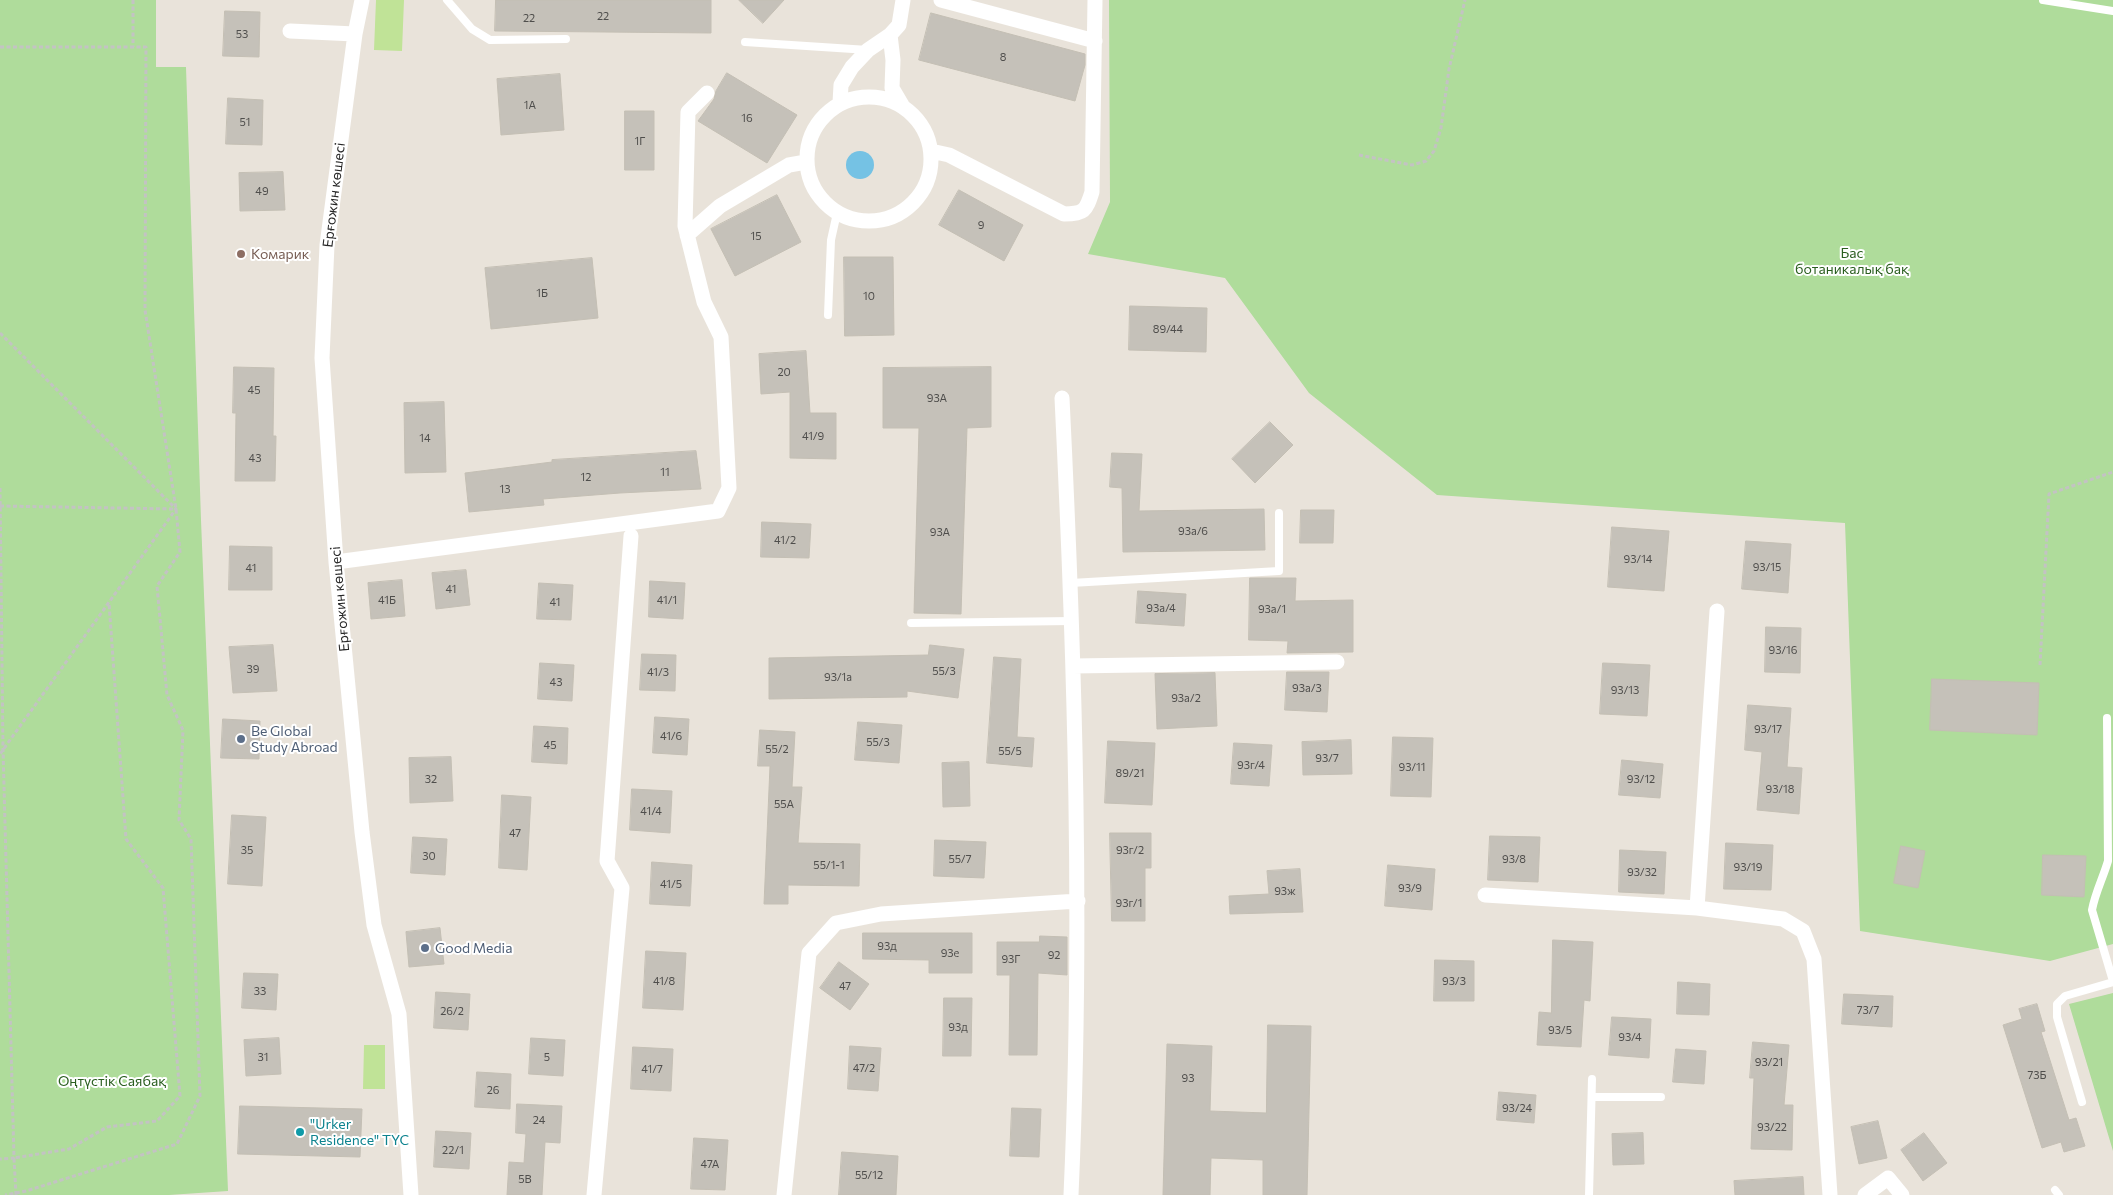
<!DOCTYPE html>
<html>
<head>
<meta charset="utf-8">
<style>
  body { margin:0 }
  canvas { display:block; background:#e9e3da }
</style>
</head>
<body>
<canvas width="2113" height="1195"></canvas>
<script>
const context = document.querySelector('canvas').getContext('2d');
context.lineJoin = 'round';
function paint(path, color) { context.fillStyle = color; context.fill(path, 'evenodd'); }
function strokePath(path, color, width, dash) { context.strokeStyle = color; context.lineWidth = width; context.lineCap = dash ? 'butt' : 'round'; context.setLineDash(dash || []); context.stroke(path); }
function write(font, color, halo, rows, align = 'center') {
  context.font = font + ' Commissioner,sans-serif'; context.lineWidth = 4; context.setLineDash([]); context.textBaseline = 'middle'; context.strokeStyle = halo; context.fillStyle = color; for (const [text, x, y, turn = 0] of rows) {
    context.save(); context.translate(x, y); context.rotate((+turn || 0) * Math.PI / 180); context.textAlign = isNaN(turn) ? turn : align; if (halo) context.strokeText(text, 0, 0); context.fillText(text, 0, 0); context.restore();
  }
}
paint(new Path2D(`
  M0 0H156V67H186L201 520 228 1191 169 1195H0Z
  M1109 0H2113V944L2050 961 1860 931 1845 523 1437 495 1309 393 1225 278 1088 254 1110 202Z
  M2113 993V1151L2069 1004Z`), '#afdc9b');
paint(new Path2D(`
  M376 0H404L402 51 374 50Z
  M364 1045H385V1089H363Z`), '#c0e397');
paint(new Path2D(`
  M846 165a14 14 0 1 1 28 0a14 14 0 1 1-28 0Z`), '#75c2e4');
const building = new Path2D(`
  M496 0H711V33L495 31Z
  M739 0H784L763 23Z
  M225 11 260 12 259 57 223 56Z
  M931 13 1085 54V65L1075 101 919 60Z
  M727 73 797 115 767 163 698 121 714 99 716 91Z
  M560 74 564 130 501 135 497 79Z
  M228 98 263 100 262 145 226 144Z
  M625 111H654V170H625Z
  M283 172 285 210 240 211 239 173Z
  M959 190 1023 225 1004 261 939 225Z
  M777 195 801 242 735 276 711 229Z
  M844 257H893L894 335 845 336Z
  M592 258 598 318 491 329 485 268Z
  M1130 306 1207 308 1206 352 1129 350Z
  M806 351 810 413H836V459L790 458V392L761 394 759 354Z
  M234 367 274 368 273 436H276L275 481H235L236 413H233Z
  M991 367V427L967 428 961 614 914 613 919 428H883V368Z
  M444 402 446 472 405 473 404 403Z
  M1270 422 1293 445 1255 483 1232 459Z
  M696 451 701 489 620 493 543 499 544 505 469 512 465 473 552 462V460Z
  M1112 453 1142 454 1139 511 1264 509 1265 550 1123 552 1122 488 1110 487Z
  M1301 510H1334L1333 543H1300Z
  M762 522 811 524 809 558 761 557Z
  M1612 527 1669 531 1664 591 1608 587Z
  M1746 541 1791 544 1788 593 1742 589Z
  M230 546 272 547V590H229Z
  M466 570 470 605 436 609 432 573Z
  M1250 578H1296L1295 601 1353 600V652L1287 653 1288 641 1249 640Z
  M402 580 405 616 371 619 368 583Z
  M650 581 685 583 683 619 649 617Z
  M539 583 573 585 571 620 537 619Z
  M1138 591 1186 594 1184 626 1136 623Z
  M1766 627 1801 628 1800 673 1765 672Z
  M273 645 277 691 233 693 229 647Z
  M930 645 964 649 958 698 907 691V697L769 699V658L928 655Z
  M642 654 676 655 675 691 640 690Z
  M994 657 1021 659 1017 737 1034 738 1032 767 987 763Z
  M540 663 574 665 572 701 538 699Z
  M1603 663 1650 665 1647 716 1600 714Z
  M1287 672H1329L1327 712 1285 710Z
  M1215 673 1217 726 1157 729 1155 674Z
  M1932 679 2039 683 2037 735 1930 730Z
  M1748 705 1791 708 1787 767 1802 768 1799 814 1757 810 1762 752 1745 750Z
  M655 717 689 719 687 755 653 753Z
  M223 719 260 721 259 759 221 758Z
  M858 722 902 725 899 763 855 760Z
  M534 726 568 728 567 764 532 762Z
  M760 730 795 732 792 787H802L798 843 860 844 859 886 788 885V904H764L770 766H758Z
  M1393 737 1433 738 1431 797 1391 796Z
  M1351 740 1352 774 1303 775 1302 742Z
  M1108 741 1155 743 1152 805 1105 803Z
  M1234 743 1272 745 1269 786 1231 784Z
  M451 757 453 801 410 803 409 758Z
  M1622 760 1663 764 1660 798 1619 795Z
  M969 762 970 806 943 807 942 763Z
  M632 789 672 791 670 833 630 830Z
  M502 795 531 797 527 870 499 868Z
  M232 815 266 817 262 886 228 884Z
  M1110 833H1151V868H1145V921H1112Z
  M1490 836 1540 837 1538 882 1488 880Z
  M413 837 447 839 445 875 411 873Z
  M935 840 986 842 984 878 934 876Z
  M1726 843 1773 845 1771 890 1724 889Z
  M1901 846 1925 851 1918 888 1894 883Z
  M1620 850 1666 852 1664 894 1619 892Z
  M2043 855 2086 856 2084 897 2042 895Z
  M652 862 692 865 690 906 650 904Z
  M1388 865 1435 869 1432 910 1385 906Z
  M1300 869 1303 912 1230 914 1229 896 1269 894 1267 871Z
  M440 928 444 964 409 967 406 932Z
  M863 933H972V973H929V960L863 959Z
  M1040 936 1067 937V975L1038 973 1037 1055H1009L1010 975H997V942H1039Z
  M1553 940 1593 942 1590 1001 1584 1000 1581 1047 1537 1045 1539 1012 1551 1013Z
  M646 951 686 953 683 1010 643 1008Z
  M1435 960 1474 961V1001H1434Z
  M839 962 869 984 850 1010 820 988Z
  M244 973 278 974 276 1010 242 1008Z
  M1678 982 1710 984 1709 1015 1677 1014Z
  M436 992 470 994 468 1030 434 1028Z
  M1844 994 1893 996 1892 1027 1842 1024Z
  M944 998H972L971 1056H943Z
  M2037 1004 2045 1031 2041 1032 2069 1120 2076 1118 2085 1146 2064 1152 2061 1142 2042 1148 2003 1025 2022 1019 2019 1009Z
  M1612 1017 1651 1019 1649 1058 1609 1055Z
  M1268 1025 1311 1026 1307 1195H1263V1160L1211 1158 1210 1195H1163L1167 1044 1212 1046 1210 1111 1266 1113Z
  M279 1038 281 1074 246 1076 244 1040Z
  M531 1038 565 1040 563 1076 529 1074Z
  M1753 1042 1789 1045 1784 1105H1793L1792 1150 1751 1149 1754 1078H1750Z
  M850 1046 881 1048 878 1091 848 1089Z
  M633 1047 673 1049 671 1091 631 1089Z
  M1676 1049 1706 1051 1704 1084 1673 1082Z
  M477 1072 511 1074 510 1109 475 1107Z
  M1499 1092 1536 1095 1534 1123 1497 1120Z
  M517 1104 562 1106 560 1143 545 1142 542 1195H507L509 1162 524 1163 526 1134 516 1133Z
  M240 1106 362 1109 360 1157 238 1154Z
  M1012 1108 1041 1109 1039 1157 1010 1156Z
  M1878 1121 1887 1158 1859 1164 1851 1127Z
  M436 1131 471 1133 469 1169 434 1167Z
  M1643 1133 1644 1164 1613 1165 1612 1134Z
  M1924 1133 1947 1163 1923 1181 1901 1150Z
  M694 1138 728 1140 725 1190 691 1189Z
  M842 1152 898 1156 896 1195H839Z
  M1803 1177 1804 1195H1735L1734 1181Z`);
paint(building, '#c5c1b9');
strokePath(building, '#c4bfb4', 1);
strokePath(new Path2D(`
  M133 0V47
  M0 47H146L145 310 176 509 180 552 157 586 167 695 183 730 179 820 191 839 200 1096 177 1144 26 1191 5 1195
  M1359 155 1412 165 1426 161 1434 151 1441 128 1449 69 1465 0
  M0 333 176 509 0 754
  M0 488 3 749 14 1158 0 1159
  M0 506 175 509
  M2040 665 2049 494 2113 472
  M16 1195 14 1158 69 1149 107 1127 157 1121 180 1096 163 888 126 839 109 603`), '#c3c3c3', 3, [4, 2.5]);
strokePath(new Path2D(`
  M447 0 472 29 490 40 566 39
  M2043 0 2113 11
  M745 42 868 50
  M828 315 831 240 837 213
  M1071 583 1279 571V513
  M911 623 1072 621
  M2107 718 2108 861C2103 878 2095 893 2092 910L2113 981
  M1592 1097H1661
  M2082 1102 2057 1017V1004L2065 996 2113 982
  M2055 1190 2059 1195
  M1589 1195 1592 1079`), '#fff', 8);
strokePath(new Path2D(`
  M362 0 355 34 327 245 322 358 336 562 362 832 374 925 399 1014 411 1195
  M941 0 1095 41
  M290 31 355 34
  M890 35 893 60 892 88 902 105
  M807 159a62 62 0 1 1 124 0a62 62 0 1 1-124 0Z
  M840 103 841 85 852 67 868 50 890 35 899 25 903 0
  M931 151 949 155 1064 214C1084 214 1086 211 1092 192L1095 0
  M687 235 720 206 789 165 806 162
  M1062 398C1075 664 1083 929 1071 1195
  M336 562 718 511 729 488 721 337 704 302 685 226 688 112 707 93
  M1073 666 1337 662
  M1485 895 1697 908 1783 919 1803 931 1814 959 1830 1195
  M1697 908 1717 611
  M594 1195 622 888 607 861 631 536
  M784 1195 809 953 836 923 881 914 1078 901
  M1865 1195 1888 1178 1902 1195`), '#fff', 15);
for (const [x, y, r, color] of [
  [241,254,5,"#8d6e63"],
  [241,739,5,"#5c6f8a"],
  [425,948,5,"#5c6f8a"],
  [300,1132,5,"#0f9aa8"]
]) { const dot = new Path2D(); dot.arc(x, y, r, 0, 2 * Math.PI); context.fillStyle = color; context.fill(dot); strokePath(dot, '#fff', 2); }
write('11px', '#4f4e4c', null, [
  ["22",603,16],
  ["22",529,18],
  ["53",242,34],
  ["8",1003,57],
  ["1А",530,105],
  ["16",747,118],
  ["51",245,122],
  ["1Г",640,141],
  ["49",262,191],
  ["9",981,225],
  ["15",756,236],
  ["1Б",542,293],
  ["10",869,296],
  ["89/44",1168,329],
  ["20",784,372],
  ["45",254,390],
  ["93А",937,398],
  ["41/9",813,436],
  ["14",425,438],
  ["43",255,458],
  ["11",665,472],
  ["12",586,477],
  ["13",505,489],
  ["93а/6",1193,531],
  ["93А",940,532],
  ["41/2",785,540],
  ["93/14",1638,559],
  ["93/15",1767,567],
  ["41",251,568],
  ["41",451,589],
  ["41Б",387,600],
  ["41/1",667,600],
  ["41",555,602],
  ["93а/4",1161,608],
  ["93а/1",1272,609],
  ["93/16",1783,650],
  ["39",253,669],
  ["55/3",944,671],
  ["41/3",658,672],
  ["93/1а",838,677],
  ["43",556,682],
  ["93а/3",1307,688],
  ["93/13",1625,690],
  ["93а/2",1186,698],
  ["93/17",1768,729],
  ["41/6",671,736],
  ["55/3",878,742],
  ["45",550,745],
  ["55/2",777,749],
  ["55/5",1010,751],
  ["93/7",1327,758],
  ["93г/4",1251,765],
  ["93/11",1412,767],
  ["89/21",1130,773],
  ["32",431,779],
  ["93/12",1641,779],
  ["93/18",1780,789],
  ["55А",784,804],
  ["41/4",651,811],
  ["47",515,833],
  ["35",247,850],
  ["93г/2",1130,850],
  ["30",429,856],
  ["55/7",960,859],
  ["93/8",1514,859],
  ["55/1-1",829,865],
  ["93/19",1748,867],
  ["93/32",1642,872],
  ["41/5",671,884],
  ["93/9",1410,888],
  ["93ж",1285,891],
  ["93г/1",1129,903],
  ["93д",887,946],
  ["93е",950,953],
  ["92",1054,955],
  ["93Г",1011,959],
  ["41/8",664,981],
  ["93/3",1454,981],
  ["47",845,986],
  ["33",260,991],
  ["73/7",1868,1010],
  ["26/2",452,1011],
  ["93д",958,1027],
  ["93/5",1560,1030],
  ["93/4",1630,1037],
  ["31",263,1057],
  ["5",547,1057],
  ["93/21",1769,1062],
  ["47/2",864,1068],
  ["41/7",652,1069],
  ["73Б",2037,1075],
  ["93",1188,1078],
  ["26",493,1090],
  ["93/24",1517,1108],
  ["24",539,1120],
  ["93/22",1772,1127],
  ["22/1",453,1150],
  ["47А",710,1164],
  ["55/12",869,1175],
  ["5В",525,1179]
]);
write('14px', '#282828', '#fff', [
  ["Ерғожин көшесі",334,195,-83],
  ["Ерғожин көшесі",340,599,-95]
]);
write('14px', '#2a5e1f', '#fff', [
  ["Бас",1852,253],
  ["ботаникалық бақ",1852,269],
  ["Оңтүстік Саябақ",112,1081]
]);
write('14px', '#785e54', '#fff', [
  ["Комарик",251,254]
], 'left');
write('14px', '#4e5e75', '#fff', [
  ["Be Global",251,731],
  ["Study Abroad",251,747],
  ["Good Media",435,948]
], 'left');
write('14px', '#0d838f', '#fff', [
  ["\"Urker",310,1124],
  ["Residence\" ТҮС",310,1140]
], 'left');
</script>
</body>
</html>
